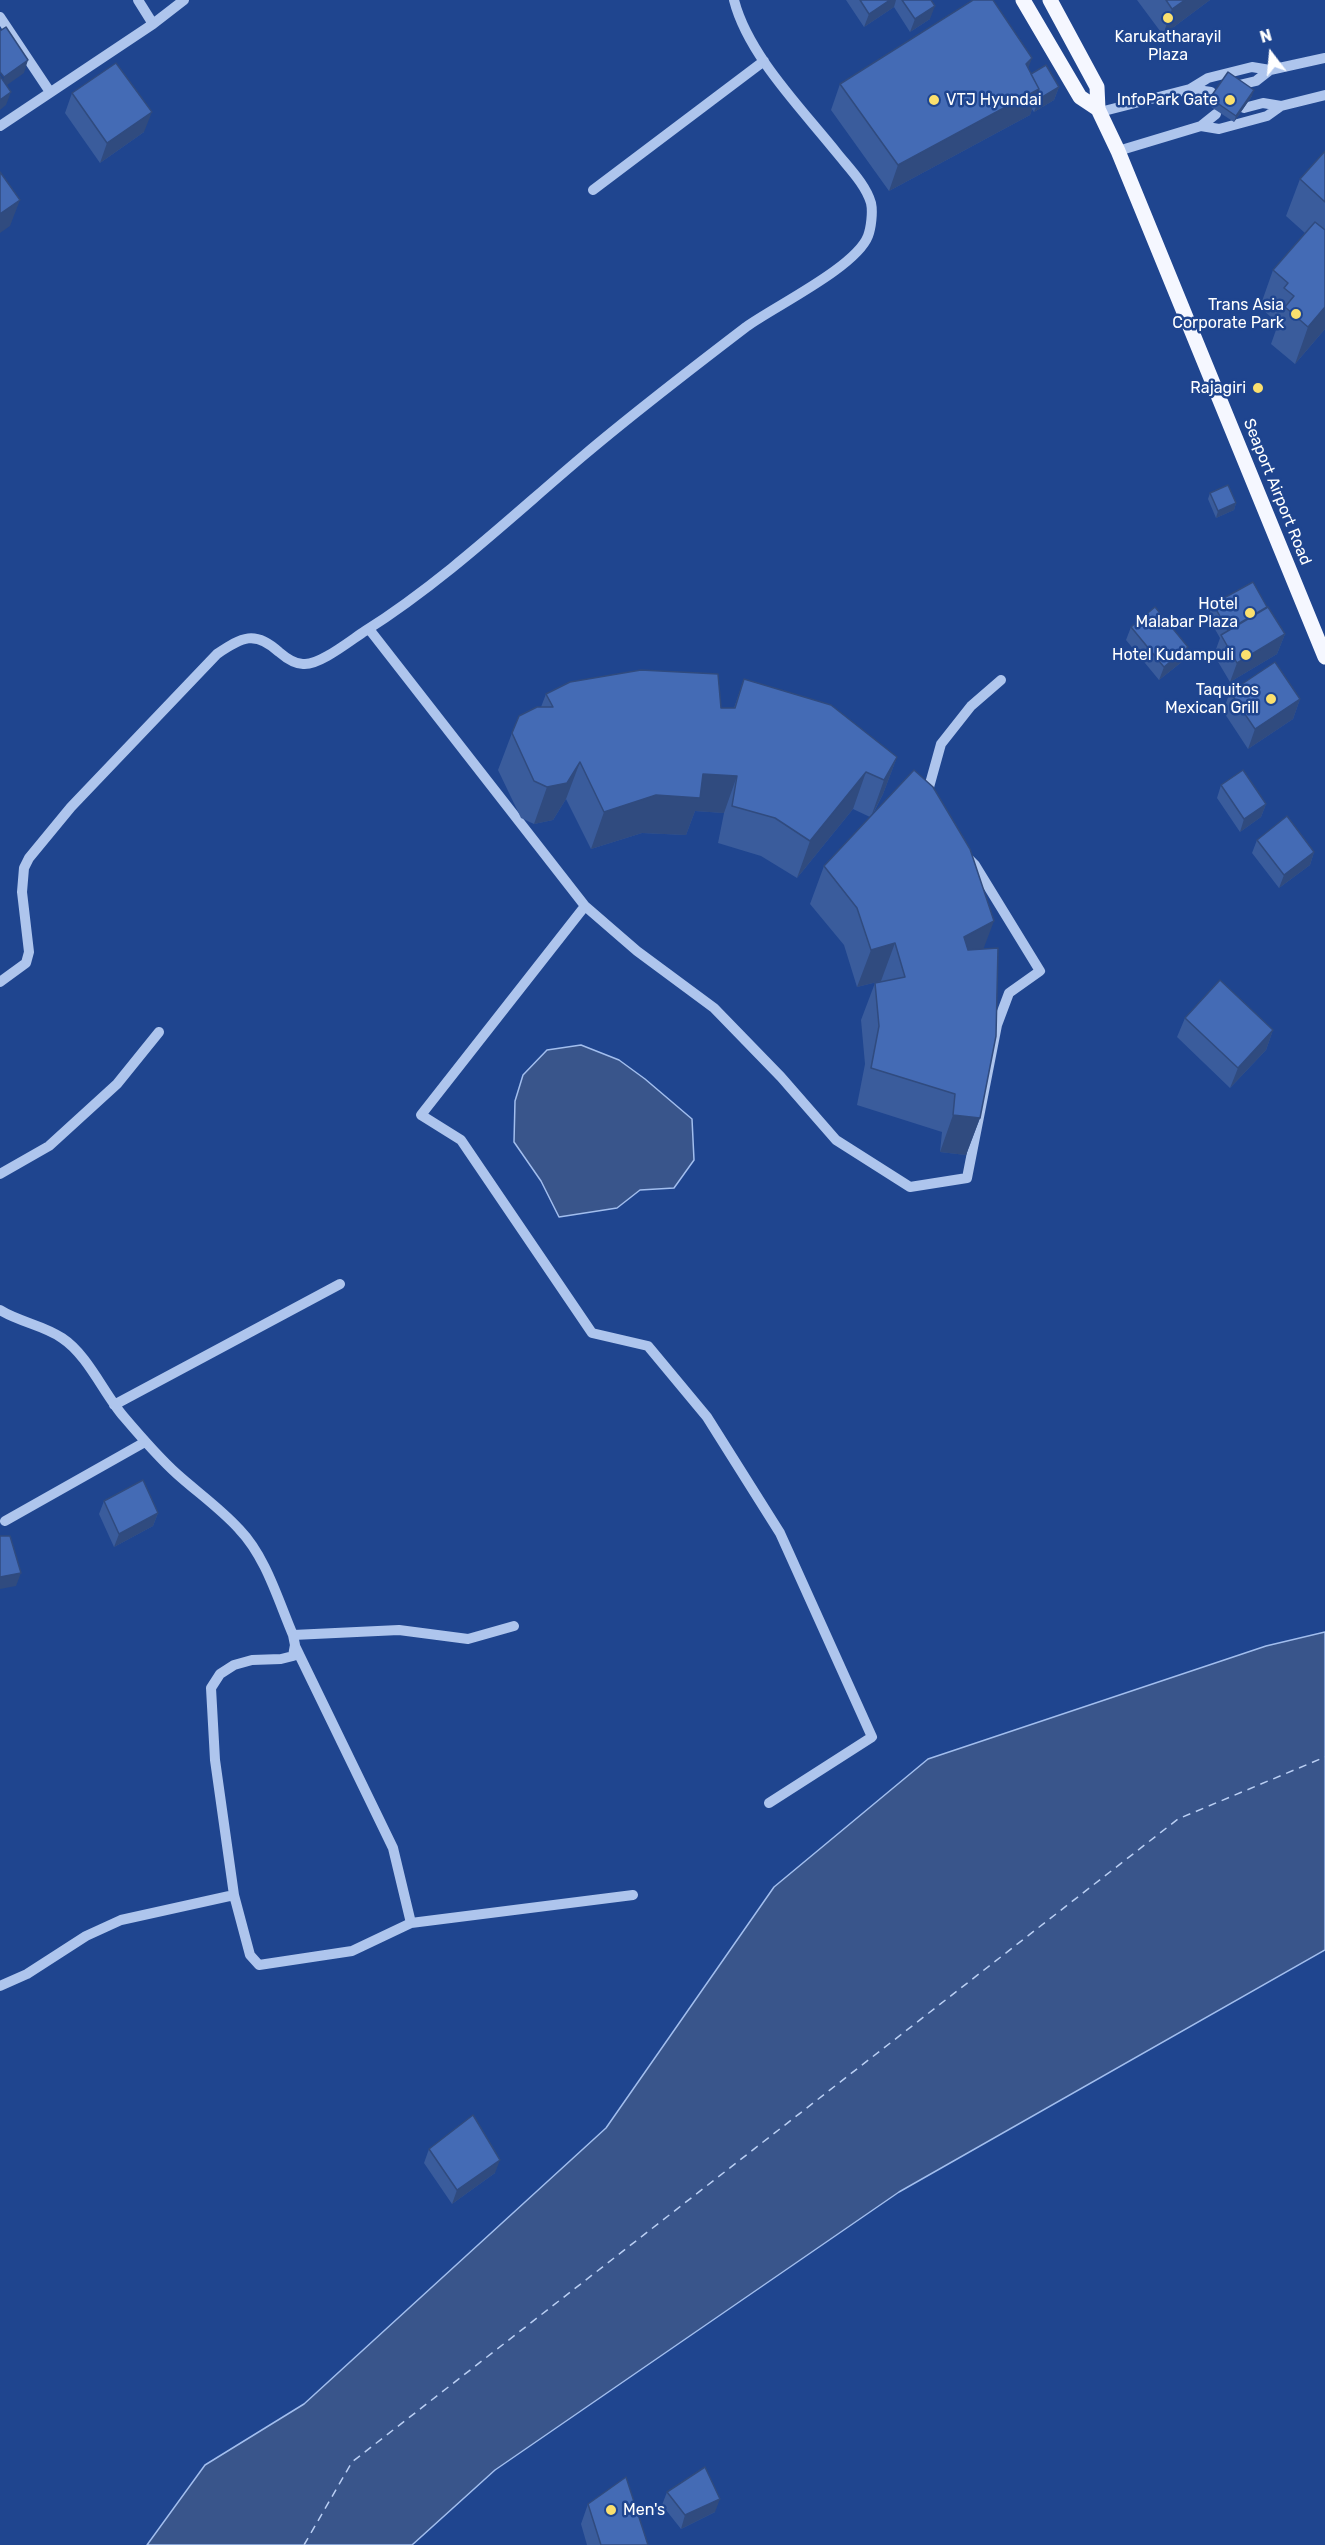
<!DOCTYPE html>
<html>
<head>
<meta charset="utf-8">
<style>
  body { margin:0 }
  #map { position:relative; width:1325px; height:2545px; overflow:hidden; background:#1f458f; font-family:Rubik,sans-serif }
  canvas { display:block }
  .north { position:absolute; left:1241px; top:24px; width:60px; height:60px; -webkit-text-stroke:4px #1f458f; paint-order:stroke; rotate:344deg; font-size:16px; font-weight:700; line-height:24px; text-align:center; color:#fff }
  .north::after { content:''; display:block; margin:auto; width:21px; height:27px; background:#fff; clip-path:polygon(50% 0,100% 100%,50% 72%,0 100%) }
</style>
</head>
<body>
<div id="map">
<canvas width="1325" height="2545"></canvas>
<div class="north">N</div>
</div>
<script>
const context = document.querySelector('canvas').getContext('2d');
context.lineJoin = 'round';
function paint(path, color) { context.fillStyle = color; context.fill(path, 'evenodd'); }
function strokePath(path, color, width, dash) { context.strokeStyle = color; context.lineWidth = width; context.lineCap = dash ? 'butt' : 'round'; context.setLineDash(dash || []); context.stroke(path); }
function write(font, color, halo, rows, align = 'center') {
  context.font = font + ' Rubik,sans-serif'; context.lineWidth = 5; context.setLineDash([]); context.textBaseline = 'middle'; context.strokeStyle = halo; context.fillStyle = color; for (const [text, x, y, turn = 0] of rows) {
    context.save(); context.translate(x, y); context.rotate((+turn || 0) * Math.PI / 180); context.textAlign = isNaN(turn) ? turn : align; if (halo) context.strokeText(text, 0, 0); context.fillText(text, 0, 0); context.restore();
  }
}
const water = new Path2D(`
  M581 1045 619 1060 645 1079 692 1119 694 1160 674 1188 640 1190 617 1208 559 1217 541 1181 514 1142 515 1101 523 1075 547 1050Z
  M1325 1632V1950L899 2192 495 2470 412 2545H147L205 2465 304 2404 606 2128 774 1887 928 1759 1266 1646Z`);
paint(water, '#39558b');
strokePath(water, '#a2beee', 1.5);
strokePath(new Path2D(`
  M304 2545 352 2462 1178 1819 1325 1757`), '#bacff4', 1.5, [8, 6]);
strokePath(new Path2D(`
  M138 0 153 24
  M0 17 50 92
  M1239 85 1256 81 1270 70
  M1190 89 1211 92
  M1244 108 1263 103 1281 106
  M1100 112 1190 89 1208 78 1252 67 1270 70 1325 58
  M0 126 153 24 184 0
  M1201 126 1216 114
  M1118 151 1201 126 1219 129 1267 116 1281 106 1325 95
  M593 190 764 61
  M369 629 585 906 637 951 714 1008 781 1077 836 1140 910 1187 967 1178 997 1025 1009 993 1040 971 975 865 966 856
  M926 798 941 744 971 706 1001 680
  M585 906 421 1115 461 1140 592 1333 648 1346 707 1417 780 1533 872 1737 769 1803
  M0 982 26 963 29 952 22 892 24 868 29 858 71 807 217 654C242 637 255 630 279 652 286 658 294 664 303 664 319 666 351 640 365 631 444 581 512 516 583 456 636 411 691 369 746 327 775 306 856 267 868 236 871 228 873 212 871 203 866 185 849 168 837 153 802 109 748 55 734 0
  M0 1174 49 1146 117 1084 159 1032
  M0 1310C19 1322 43 1325 62 1338 88 1355 104 1394 124 1417 141 1437 158 1457 177 1474 197 1492 221 1509 239 1529 266 1557 278 1600 293 1635L295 1645 293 1656 281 1659 252 1660 234 1665 220 1674 211 1688 215 1760 234 1895 121 1920 86 1936 27 1974 0 1986
  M114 1405 340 1284
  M5 1521 145 1442
  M293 1635 399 1630 468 1639 514 1626
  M295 1646 393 1848 411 1923
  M234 1895 250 1955 259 1965 352 1951 411 1923 633 1895`), '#aec5ed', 10);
strokePath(new Path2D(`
  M1023 0 1080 97 1098 109
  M1050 0 1097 87 1098 109 1118 151 1325 657`), '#f5f7ff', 15);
paint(new Path2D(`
  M846 0H931L930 19 910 32 894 7 864 27Z
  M1137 0H1210L1163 35Z
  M1028 69 1031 74 1059 87 1054 100 1034 112 1032 109 1030 115 889 191 831 110 840 84Z
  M72 93 144 132 100 163 65 113Z
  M1252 96 1234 122 1208 105 1210 98Z
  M1325 151V329L1295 364 1271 344 1276 330 1271 325 1273 319 1260 307 1273 270 1305 233 1286 216 1300 179Z
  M1210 493 1236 503 1234 510 1216 518 1208 499Z
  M1213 604 1267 607 1285 634 1277 654 1230 682 1214 655 1220 638 1208 617Z
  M1131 627 1188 647 1183 661 1159 680 1126 640Z
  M744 679 897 757 883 794 873 814 984 949 980 1118 966 1155 940 1152 942 1132 857 1105 865 1064 861 1020 875 983 881 981 857 987 844 945 810 904 824 866 870 817 853 809 797 878 761 856 718 843 724 813 695 811 686 835 642 833 591 849 566 799 553 820 534 824 521 818 498 770 512 733 541 707 546 694 721 708H734Z
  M1230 692 1300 699 1293 719 1248 749 1223 711Z
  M1221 785 1266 804 1261 817 1240 832 1217 798Z
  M1257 840 1314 852 1310 865 1279 888 1252 853Z
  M1185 1018 1273 1030 1266 1050 1230 1088 1177 1037Z
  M104 1501 158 1513 153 1526 114 1547 99 1514Z
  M429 2149 495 2173 452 2204 424 2163Z
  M667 2492 715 2512 681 2529 662 2505Z
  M588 2504 648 2545H587L581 2524Z`), '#3a5c9c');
paint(new Path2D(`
  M890 0H896L894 7 864 27 869 14Z
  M1185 0H1210L1163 35 1172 9Z
  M935 6 930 19 910 32 915 19Z
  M1032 58 1023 83 1026 64Z
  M28 60 24 73 0 90 4 77Z
  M1059 87 1054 100 1034 112 1039 99Z
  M1039 89 1030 115 889 191 898 165Z
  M1254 90 1252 96 1234 122 1236 116Z
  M11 92 6 105 0 110V100Z
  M152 112 144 132 100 163 107 143Z
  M20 200 10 226 0 233V214Z
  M1325 307V329L1295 364 1308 327Z
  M1236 503 1234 510 1216 518 1218 511Z
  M1267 607 1224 640 1228 630Z
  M1285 634 1277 654 1230 682 1237 663Z
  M1188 647 1183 661 1159 680 1164 667Z
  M1300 699 1293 719 1248 749 1255 729Z
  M897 757 883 794 871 817 884 780Z
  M580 762 566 799 553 820 534 824 547 787Z
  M866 772 853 809 797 878 810 841Z
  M703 774 737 776 724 813 695 811 686 835 642 833 591 849 604 812Z
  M1266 804 1261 817 1240 832 1244 819Z
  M1314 852 1310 865 1279 888 1284 875Z
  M994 921 980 958 950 974 964 937Z
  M895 943 881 981 857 987 871 950Z
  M1273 1030 1266 1050 1230 1088 1238 1068Z
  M953 1115 980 1118 966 1155 940 1152Z
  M158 1513 153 1526 114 1547 119 1534Z
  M21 1573 16 1586 0 1589V1577Z
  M500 2160 495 2173 452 2204 457 2190Z
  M720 2499 715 2512 681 2529 685 2515Z`), '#304b7f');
const building = new Path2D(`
  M860 0H890L869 14Z
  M902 0H931L935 6 915 19Z
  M973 0H993L1032 58 1026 64 1039 89 898 165 840 84Z
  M1166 0H1185L1172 9Z
  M6 27 28 60 4 77 0 72V31Z
  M116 63 152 112 107 143 72 93Z
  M1046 65 1059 87 1039 99 1037 95 1039 89 1031 74Z
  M1228 72 1254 90 1236 116 1210 98Z
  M0 76 11 92 0 100Z
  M1325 151V202L1300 179Z
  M0 172 20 200 0 214Z
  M1315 222 1325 230V307L1308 327 1285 307 1294 296 1284 288 1288 283 1273 270Z
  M1228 485 1236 503 1218 511 1210 493Z
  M1253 582 1267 607 1228 630 1213 604Z
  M1155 607 1188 647 1164 667 1131 627Z
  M1268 607 1285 634 1237 663 1221 635Z
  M1275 662 1300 699 1255 729 1230 692Z
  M641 670 718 674 721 708H735L744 679 831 705 897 757 884 780 866 772 810 841 775 818 732 806 737 776 703 774 700 798 656 795 604 812 580 762 567 783 547 787 534 781 512 733 519 716 537 707H553L546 694 570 682Z
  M914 770 933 787 970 849 994 921 964 937 968 950 998 948 996 1036 980 1118 953 1115 955 1094 871 1068 879 1026 875 983 905 977 895 943 871 950 857 908 824 866Z
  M1243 770 1266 804 1244 819 1221 785Z
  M1287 816 1314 852 1284 875 1257 840Z
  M1220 980 1273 1030 1238 1068 1185 1018Z
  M143 1480 158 1513 119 1534 104 1501Z
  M0 1536H10L21 1573 0 1577Z
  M473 2115 500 2160 457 2190 429 2149Z
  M705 2467 720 2499 685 2515 667 2492Z
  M626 2477 648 2545H601L588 2504Z`);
paint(building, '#446bb5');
strokePath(building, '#304b7f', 1.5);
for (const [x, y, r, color] of [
  [1168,18,6,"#fbe06e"],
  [934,100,6,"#fbe06e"],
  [1230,100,6,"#fbe06e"],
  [1296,314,6,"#fbe06e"],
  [1258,388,6,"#fbe06e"],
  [1250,613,6,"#fbe06e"],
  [1246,655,6,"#fbe06e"],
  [1271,699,6,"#fbe06e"],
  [611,2510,6,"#fbe06e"]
]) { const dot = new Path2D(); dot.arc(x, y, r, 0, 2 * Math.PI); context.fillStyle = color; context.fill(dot); strokePath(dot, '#1f458f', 2); }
write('16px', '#fff', '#1f458f', [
  ["Karukatharayil",1168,37,"center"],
  ["Plaza",1168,55,"center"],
  ["VTJ Hyundai",946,100,"left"],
  ["InfoPark Gate",1218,100],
  ["Trans Asia",1284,305],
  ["Corporate Park",1284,323],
  ["Rajagiri",1246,388],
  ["Hotel",1238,604],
  ["Malabar Plaza",1238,622],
  ["Hotel Kudampuli",1234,655],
  ["Taquitos",1259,690],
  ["Mexican Grill",1259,708],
  ["Men's",623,2510,"left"]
], 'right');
write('16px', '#fff', '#1f458f', [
  ["Seaport Airport Road",1277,492,68]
]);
</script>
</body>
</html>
